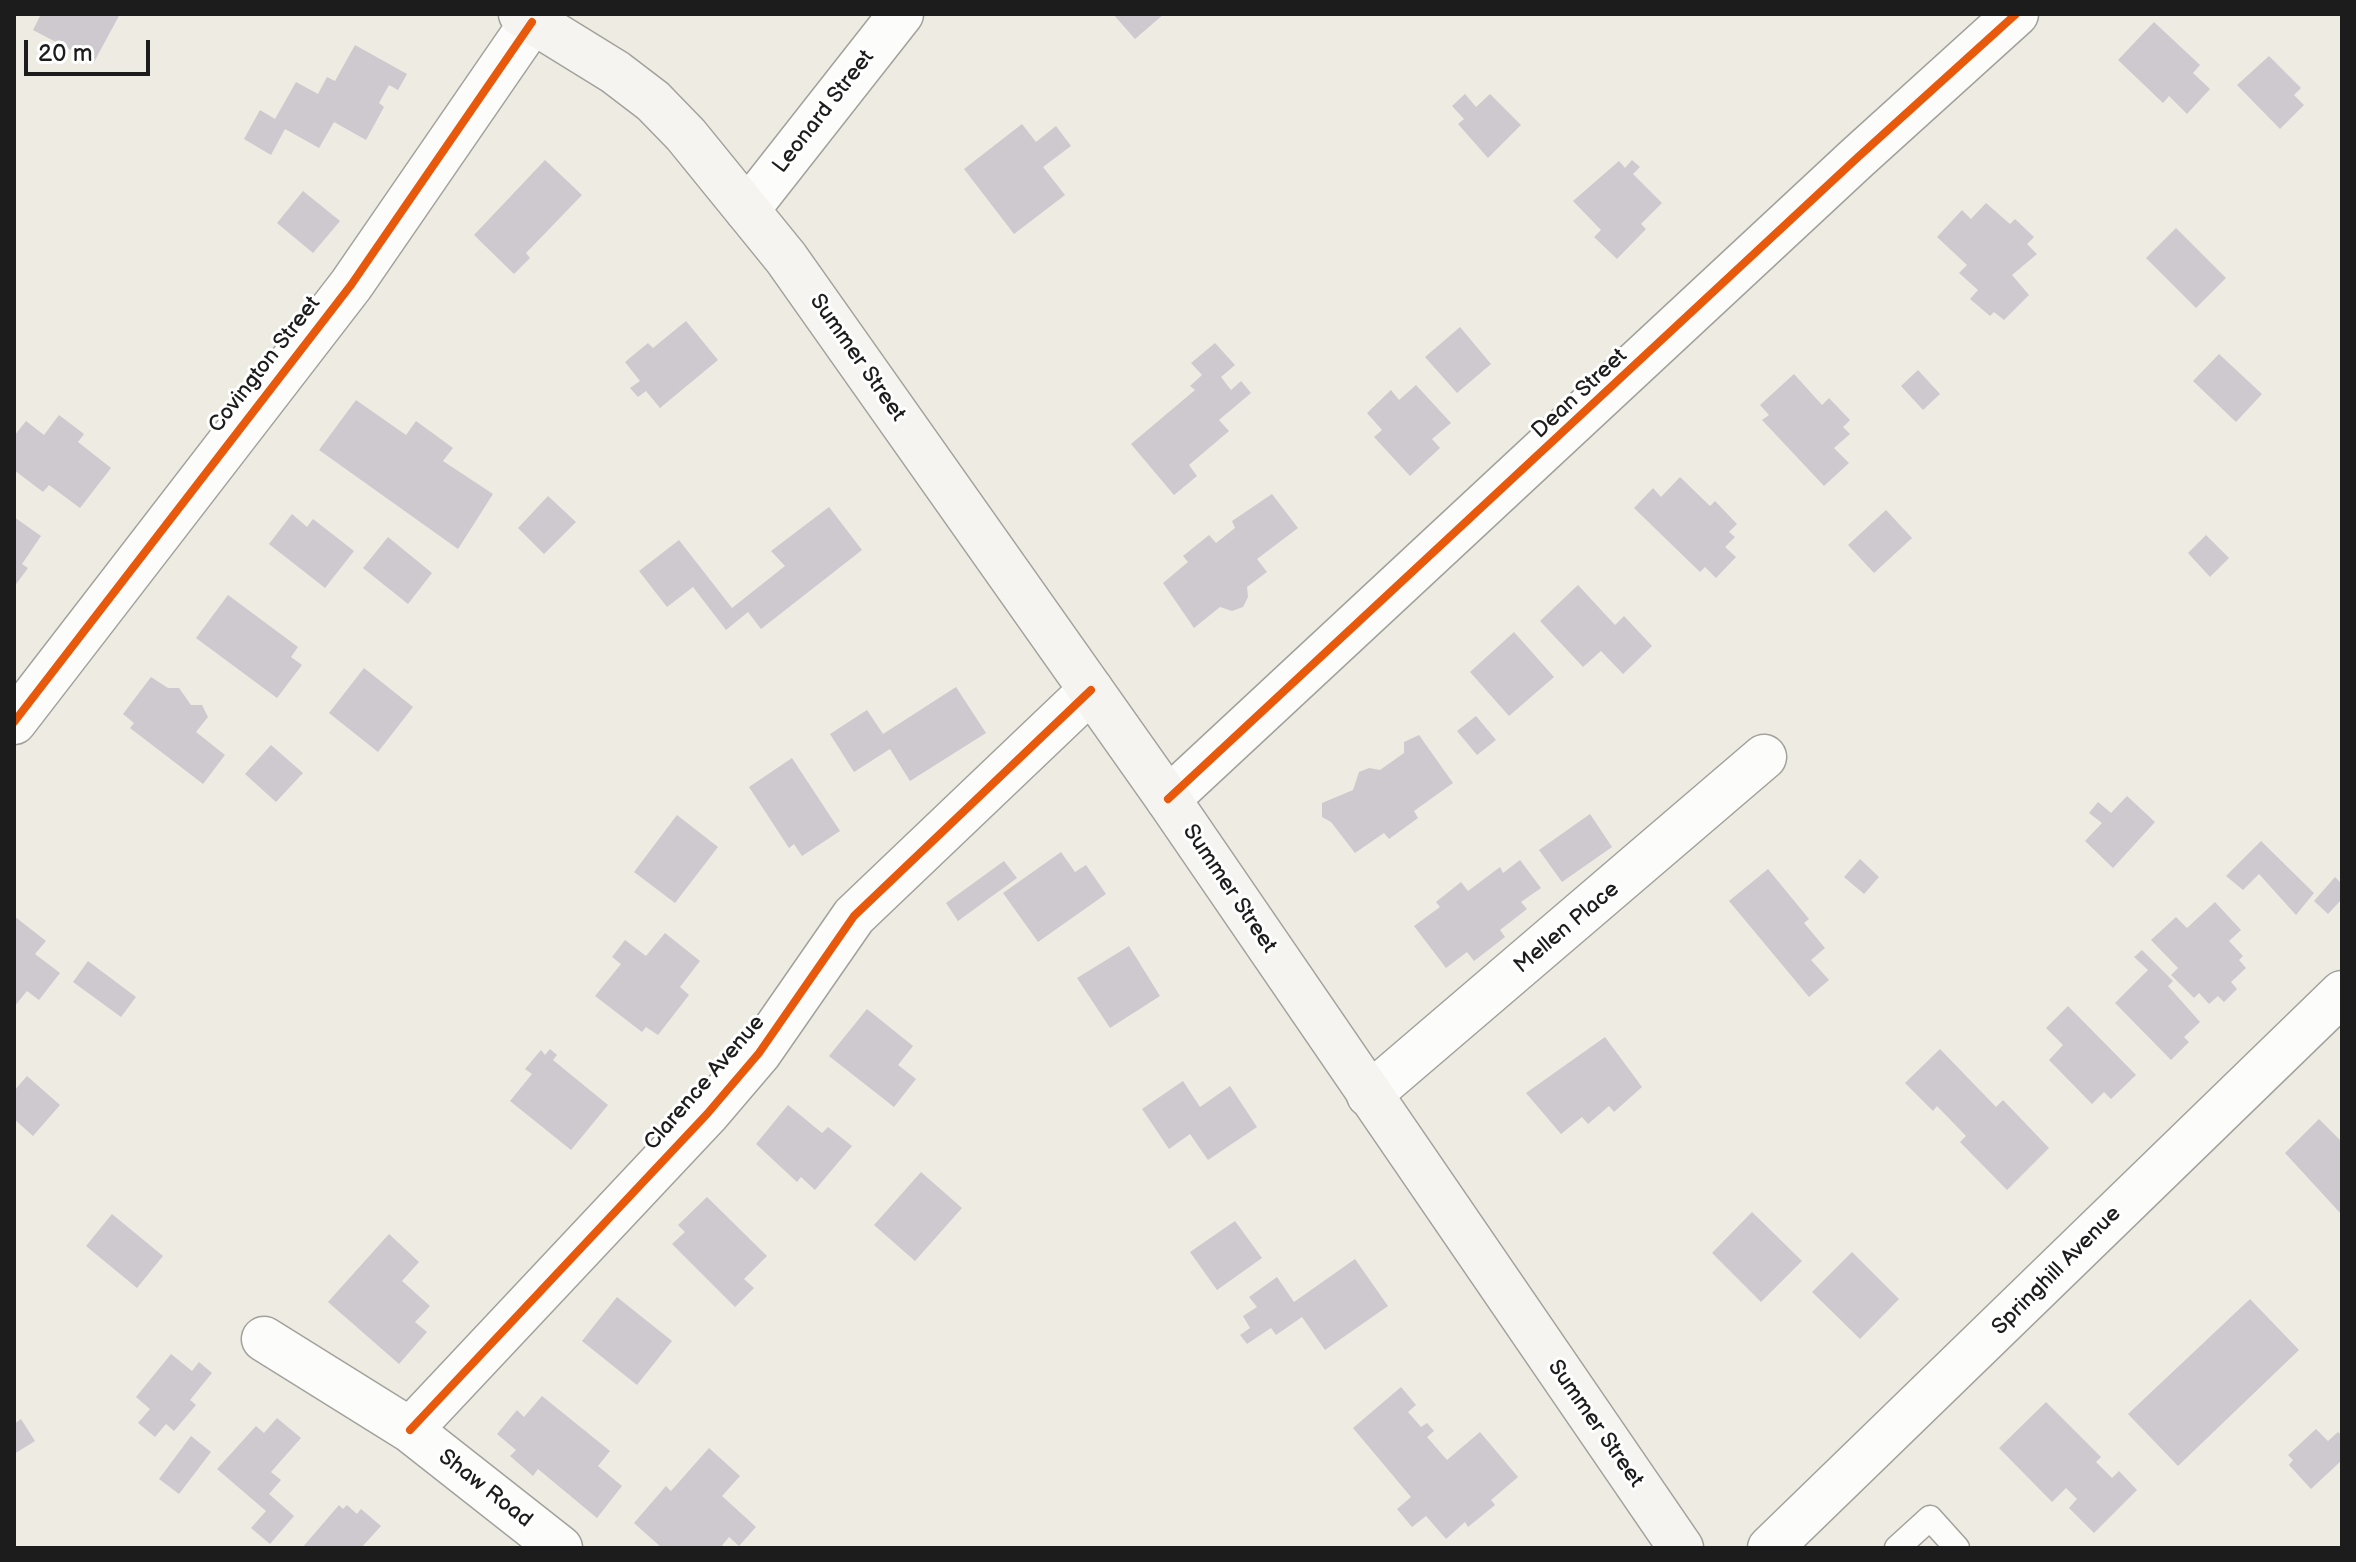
<!DOCTYPE html>
<html>
<head>
<meta charset="utf-8">
<style>
  body { margin:0 }
  #map { position:relative; width:2356px; height:1562px; overflow:hidden; background:#eeebe2; font-family:"Balsamiq Sans",sans-serif }
  canvas { display:block }
  .frame { position:absolute; inset:0; border:16px solid #1c1c1c; pointer-events:none }
  .scale { position:absolute; left:24px; top:40px; width:126px; height:36px; box-sizing:border-box; border:4px solid #1c1c1c; border-top:0; padding-left:10px; font-size:24px; line-height:28px; white-space:nowrap; color:#1c1c1c; -webkit-text-stroke:6px #fff; paint-order:stroke }
</style>
</head>
<body>
<div id="map">
<canvas width="2356" height="1562"></canvas>
<div class="frame"></div>
<div class="scale">20 m</div>
</div>
<script>
const context = document.querySelector('canvas').getContext('2d');
context.lineJoin = 'round';
function paint(path, color) { context.fillStyle = color; context.fill(path, 'evenodd'); }
function strokePath(path, color, width, dash) { context.strokeStyle = color; context.lineWidth = width; context.lineCap = dash ? 'butt' : 'round'; context.setLineDash(dash || []); context.stroke(path); }
function write(font, color, halo, rows, align = 'center') {
  context.font = font + ' "Balsamiq Sans",sans-serif'; context.lineWidth = 6; context.setLineDash([]); context.textBaseline = 'middle'; context.strokeStyle = halo; context.fillStyle = color; for (const [text, x, y, turn = 0] of rows) {
    context.save(); context.translate(x, y); context.rotate((+turn || 0) * Math.PI / 180); context.textAlign = isNaN(turn) ? turn : align; if (halo) context.strokeText(text, 0, 0); context.fillText(text, 0, 0); context.restore();
  }
}
paint(new Path2D(`
  M41 14H120L94 62 33 30Z
  M1113 14H1164L1135 39Z
  M2154 22 2200 65 2193 73 2210 89 2187 114 2169 96 2163 103 2118 60Z
  M355 45 407 74 398 90 389 85 379 103 384 107 366 140 334 122 319 148 285 129 271 155 244 139 260 110 275 119 296 82 318 94 327 77 335 81Z
  M2269 56 2301 88 2294 95 2304 105 2280 129 2237 85Z
  M1465 94 1476 107 1490 94 1521 125 1488 158 1458 124 1464 119 1452 106Z
  M1022 124 1036 142 1056 126 1071 146 1043 167 1065 195 1014 234 964 169Z
  M545 160 582 195 526 253 530 258 514 274 474 235Z
  M1632 160 1640 167 1633 174 1662 203 1641 224 1646 229 1617 259 1594 237 1601 230 1573 201 1619 161 1625 168Z
  M303 191 340 221 313 253 277 223Z
  M1986 203 2010 224 2015 219 2034 237 2027 244 2037 254 2012 275 2029 295 2004 320 1994 312 1990 316 1970 299 1978 290 1959 273 1967 265 1937 237 1962 210 1971 219Z
  M2176 228 2226 278 2196 308 2146 258Z
  M686 321 718 360 660 408 646 391 638 397 630 388 640 381 625 362 648 343 653 348Z
  M1460 327 1491 364 1457 393 1425 357Z
  M1215 343 1235 365 1221 377 1231 390 1241 381 1251 393 1219 420 1229 431 1189 465 1197 476 1174 495 1131 444 1195 390 1190 386 1202 375 1191 363Z
  M2219 354 2262 394 2236 422 2193 381Z
  M1918 370 1940 394 1923 410 1901 386Z
  M1794 374 1822 405 1829 398 1850 420 1843 427 1850 434 1834 448 1849 463 1824 486 1762 420 1769 415 1760 405Z
  M1416 385 1451 423 1432 439 1440 448 1410 476 1374 437 1382 430 1367 413 1391 390 1399 400Z
  M356 400 406 435 416 421 453 448 443 461 493 494 458 549 319 450Z
  M59 415 84 434 78 442 111 468 80 508 49 485 43 492 14 470V436L26 421 44 435Z
  M1680 477 1710 506 1715 501 1737 524 1729 532 1735 537 1725 547 1736 557 1716 578 1705 567 1700 572 1634 508 1653 488 1661 497Z
  M1272 494 1298 528 1257 559 1267 572 1247 587 1248 597 1243 607 1232 611 1220 607 1194 628 1163 583 1188 562 1183 556 1209 535 1216 543 1235 528 1232 521Z
  M548 496 576 522 544 554 518 528Z
  M829 507 862 550 761 629 748 612 726 630 693 587 667 607 639 571 679 540 732 608 785 566 771 551Z
  M1886 510 1912 538 1874 573 1848 545Z
  M292 514 307 527 313 519 354 551 325 588 269 544Z
  M14 517 41 536 22 564 28 568 14 587Z
  M2206 535 2229 558 2210 577 2188 553Z
  M388 537 432 573 408 604 363 568Z
  M1578 585 1615 625 1624 616 1652 646 1623 674 1601 651 1583 667 1540 621Z
  M228 595 298 647 291 657 302 665 277 698 196 638Z
  M1514 632 1554 677 1509 716 1470 672Z
  M364 668 413 707 378 752 329 713Z
  M151 677 168 688H179L191 705H202L208 717 196 732 225 755 203 784 130 728 134 723 123 714Z
  M956 687 986 733 910 781 890 749 854 772 830 734 867 710 883 734Z
  M1476 716 1496 740 1477 755 1457 731Z
  M1419 735 1453 783 1414 811 1418 818 1389 839 1384 833 1355 853 1331 822 1322 817V803L1353 790 1359 772 1369 768 1380 770 1404 753V742Z
  M271 745 303 773 276 802 245 774Z
  M792 758 840 831 802 856 794 844 789 848 749 787Z
  M2127 796 2155 822 2113 868 2085 841 2102 823 2089 813 2098 802 2111 813Z
  M1590 814 1612 847 1562 882 1539 850Z
  M677 815 718 847 675 903 634 872Z
  M2261 841 2314 893 2296 915 2259 874 2243 890 2226 876Z
  M1061 852 1075 872 1086 865 1106 894 1038 942 1003 893Z
  M1860 859 1879 877 1864 894 1844 877Z
  M1520 860 1541 888 1521 902 1527 909 1500 930 1505 937 1474 961 1467 952 1446 968 1414 926 1440 907 1436 902 1461 882 1468 891 1500 867 1503 873Z
  M1004 861 1017 878 958 921 946 903Z
  M1768 869 1809 919 1804 923 1825 948 1811 960 1829 980 1809 997 1729 901Z
  M2335 877 2342 884V899L2328 914 2314 901Z
  M2215 902 2241 930 2229 941 2243 956 2239 960 2246 968 2231 982 2237 989 2224 1002 2218 996 2209 1004 2199 993 2194 998 2171 975 2178 968 2151 940 2176 917 2187 928Z
  M14 916 46 941 35 954 60 973 39 1000 27 991 14 1007Z
  M665 933 700 961 680 987 689 995 658 1035 646 1027 642 1032 595 996 621 964 612 957 625 940 646 956Z
  M1129 946 1160 996 1110 1028 1077 978Z
  M2142 950 2173 981 2168 986 2200 1022 2184 1037 2189 1042 2171 1060 2115 1003 2148 970 2134 957Z
  M88 961 136 997 121 1017 73 982Z
  M2068 1006 2136 1075 2111 1099 2104 1092 2092 1104 2049 1060 2063 1045 2046 1028Z
  M867 1009 913 1046 898 1065 916 1079 894 1107 829 1056Z
  M1605 1037 1642 1087 1614 1112 1609 1106 1588 1124 1582 1117 1561 1134 1526 1093Z
  M550 1049 557 1055 553 1060 608 1105 571 1150 510 1101 532 1074 525 1069 541 1050 545 1055Z
  M1940 1049 1996 1107 2003 1100 2049 1148 2007 1190 1960 1142 1966 1136 1937 1106 1933 1111 1905 1083Z
  M27 1076 60 1105 33 1136 14 1119V1091Z
  M1183 1081 1200 1107 1230 1086 1257 1127 1208 1160 1190 1134 1169 1149 1142 1109Z
  M788 1105 822 1133 828 1127 852 1146 815 1190 801 1177 797 1182 756 1144Z
  M2319 1119 2342 1142V1215L2285 1153Z
  M921 1172 962 1208 915 1261 874 1225Z
  M707 1197 767 1256 744 1279 754 1288 735 1307 672 1244 685 1232 678 1225Z
  M1752 1212 1802 1261 1761 1302 1712 1253Z
  M112 1214 163 1256 137 1288 86 1246Z
  M1235 1221 1262 1258 1217 1290 1190 1252Z
  M389 1234 419 1262 402 1281 430 1306 415 1322 427 1332 399 1364 328 1302Z
  M1852 1252 1899 1299 1860 1339 1812 1292Z
  M1355 1259 1388 1306 1325 1350 1302 1317 1276 1335 1271 1328 1247 1344 1240 1335 1250 1328 1243 1316 1257 1307 1249 1297 1277 1277 1294 1302Z
  M617 1297 672 1341 637 1385 582 1341Z
  M2250 1299 2299 1350 2178 1466 2128 1414Z
  M171 1354 192 1371 199 1362 212 1373 190 1400 196 1405 174 1431 166 1424 155 1437 138 1423 150 1409 136 1397Z
  M1401 1387 1416 1405 1408 1412 1421 1427 1427 1423 1434 1431 1427 1437 1447 1460 1480 1432 1518 1477 1491 1500 1495 1505 1468 1527 1465 1522 1446 1539 1426 1516 1412 1527 1397 1509 1411 1497 1353 1428Z
  M542 1396 610 1451 598 1466 622 1486 597 1518 538 1469 533 1476 510 1456 516 1450 497 1434 517 1410 524 1417Z
  M2046 1402 2101 1457 2096 1462 2112 1478 2119 1471 2137 1490 2094 1533 2069 1508 2077 1499 2066 1488 2052 1502 1999 1448Z
  M277 1418 301 1438 271 1472 281 1480 269 1494 294 1516 270 1544 251 1528 266 1511 217 1469 256 1426 264 1433Z
  M21 1419 35 1441 14 1454V1424Z
  M2316 1429 2328 1441 2338 1432 2342 1436V1460L2311 1489 2289 1465 2293 1460 2288 1455Z
  M191 1436 211 1452 179 1494 159 1479Z
  M709 1448 740 1476 722 1496 756 1527 739 1546 729 1537 720 1548H662L634 1523 666 1486 671 1491Z
  M339 1505 343 1509 347 1505 357 1514 361 1509 381 1526 361 1548H302Z`), '#cdc9ce');
const lane = new Path2D(`
  M1897 1548 1930 1518 1957 1548`);
const street = new Path2D(`
  M747 210 901 14
  M14 722 351 285 532 22
  M1168 799 1857 158 2016 14
  M1369 1095 1764 757
  M264 1339 410 1430 560 1548
  M410 1430 707 1114 759 1053 854 916 1091 690
  M1770 1548 2342 993`);
const secondary = new Path2D(`
  M521 14 615 72 653 101 686 135 786 258 1168 799 1681 1548`);
strokePath(lane, '#a3a19c', 27);
strokePath(street, '#a3a19c', 47);
strokePath(secondary, '#a3a19c', 47);
strokePath(lane, '#fcfcfb', 24);
strokePath(street, '#fcfcfb', 44);
strokePath(secondary, '#f6f4f0', 44);
strokePath(new Path2D(`
  M14 722 351 285 532 22
  M1168 799 1857 158 2016 14
  M410 1430 707 1114 759 1053 854 916 1091 690`), '#e8590c', 8);
write('22px', '#1c1c1c', '#fff', [
  ["Leonard Street",824,112,-52],
  ["Summer Street",857,358,55],
  ["Covington Street",265,365,-52],
  ["Dean Street",1580,394,-43],
  ["Summer Street",1229,889,56],
  ["Mellen Place",1567,928,-40],
  ["Clarence Avenue",705,1083,-49],
  ["Springhill Avenue",2057,1271,-45],
  ["Summer Street",1595,1424,55],
  ["Shaw Road",485,1489,38]
]);
</script>
</body>
</html>
